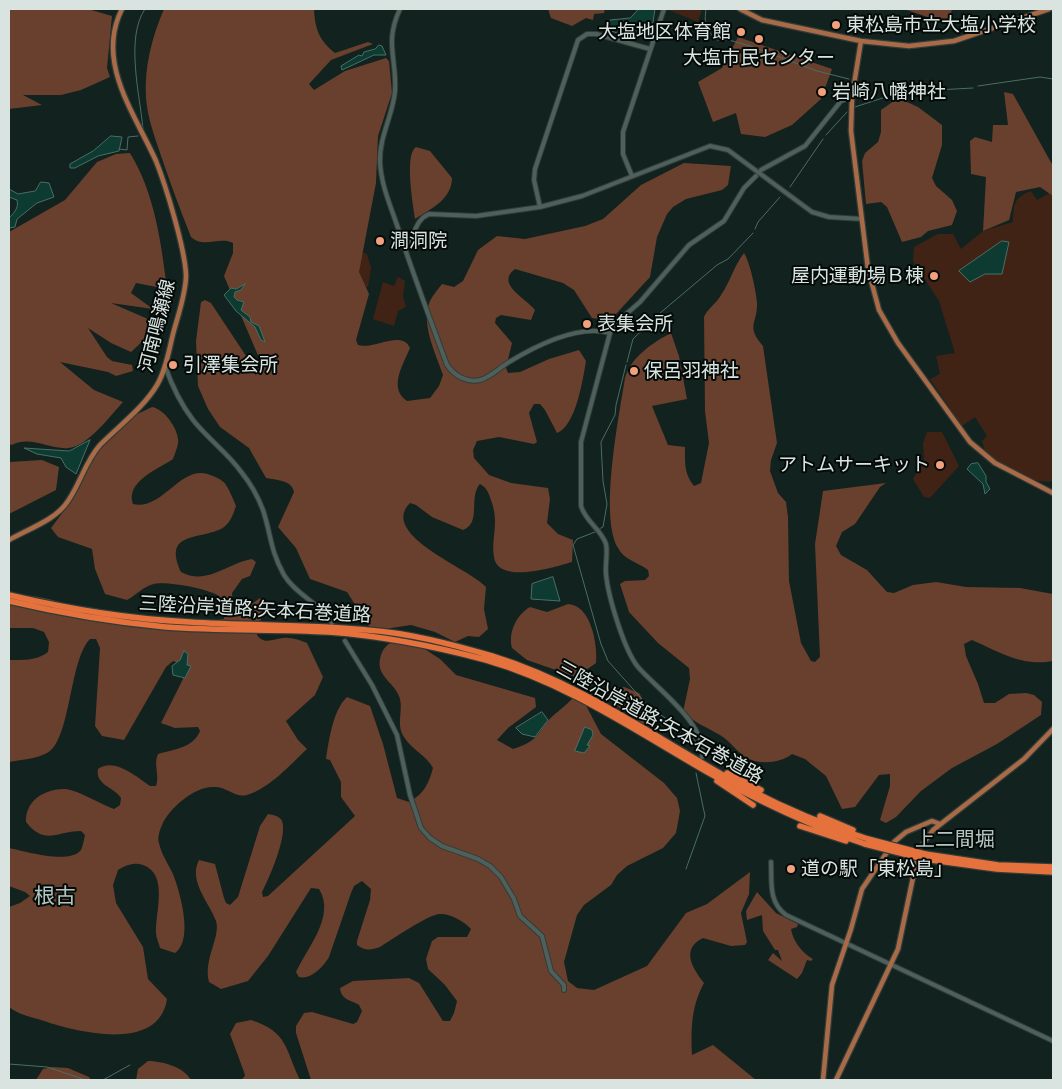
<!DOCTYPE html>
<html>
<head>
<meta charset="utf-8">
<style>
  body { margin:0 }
  #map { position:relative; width:1062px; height:1089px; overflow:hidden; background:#12221e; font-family:Commissioner,sans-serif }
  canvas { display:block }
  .frame { position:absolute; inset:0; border:10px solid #d9e4e0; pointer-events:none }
</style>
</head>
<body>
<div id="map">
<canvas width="1062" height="1089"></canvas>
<div class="frame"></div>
</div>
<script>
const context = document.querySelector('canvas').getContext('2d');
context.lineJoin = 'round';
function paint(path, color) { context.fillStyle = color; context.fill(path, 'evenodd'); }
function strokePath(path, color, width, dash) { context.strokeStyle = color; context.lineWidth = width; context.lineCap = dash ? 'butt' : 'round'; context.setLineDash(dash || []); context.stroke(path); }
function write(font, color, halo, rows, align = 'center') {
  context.font = font + ' Commissioner,"Noto Sans JP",sans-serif'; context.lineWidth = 4; context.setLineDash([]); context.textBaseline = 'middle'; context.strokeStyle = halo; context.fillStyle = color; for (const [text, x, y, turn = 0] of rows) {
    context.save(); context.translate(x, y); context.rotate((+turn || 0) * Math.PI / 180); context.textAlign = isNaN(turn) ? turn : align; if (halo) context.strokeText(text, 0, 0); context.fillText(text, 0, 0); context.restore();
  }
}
paint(new Path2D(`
  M666 9H702L698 22Z
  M1031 191 1037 200 1053 191V481C1031 485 1001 466 985 451L982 441 987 436 975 417 962 426 930 379 940 374 936 356 955 353 939 301 913 261 914 247 938 234H953L961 249 983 231 1013 222C1014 204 1013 198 1031 191Z
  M343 246 367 254 371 268 368 287 350 288Z
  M398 277 405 281 403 296 406 307 398 311 394 326 373 319 383 282 394 286Z
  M927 432H942L959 466 930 498 924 497 913 479 924 461 923 443Z`), '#412316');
paint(new Path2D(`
  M9 9H88L112 16 107 68 110 77 81 90 61 95H23L42 105 9 109Z
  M164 9H314C315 29 319 40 335 53L368 42 373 44 331 60 309 84 314 90 345 71 386 58 389 61 392 93 378 136 376 183 359 272 369 294 356 340 358 345C374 350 402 329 410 348 403 365 388 388 407 401L430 398 439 386 443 375C436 354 420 323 430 301 433 295 438 289 442 284L454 287 463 281 478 250 497 236 525 239 585 226 603 219 641 185 684 163 731 166 728 185 722 190 686 199 673 207 667 214 657 237 650 277 616 314 606 320 592 318 574 290 563 283 515 269C495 284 526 298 535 310L531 320 501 315 496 318 495 323 512 343 506 368 508 373 520 372 549 359 579 350 586 361C583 379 576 426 557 433L545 410 540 404H534L529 413 537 442 534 444 499 437 477 441 473 450 474 458 489 475 511 483 548 488 550 499 547 523 558 534 573 540 572 562C555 567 498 585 494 557 491 538 499 525 492 503 489 495 488 488 480 484 468 497 482 523 463 530L432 517 416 505 410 503C378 535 471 569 486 587L484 609 488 629 479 637 468 636 455 642 435 632 411 625 372 631 347 592 310 579 296 548 278 527 294 492C292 480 276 480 266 478L249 448 220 427 208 409 198 386 196 341 201 302 205 300 211 303 254 368 259 369 260 360 224 276 233 253V243C219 236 204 249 191 237 179 207 168 177 158 147 153 132 147 114 146 98 144 67 152 37 164 9Z
  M548 9H605L604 13 594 14 593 20 586 18 572 26 551 18Z
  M904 9H952L949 21H939Z
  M738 37 832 69 821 99 792 125 765 137 741 134 736 113 713 122 698 82 722 68Z
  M1004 92 1013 94 1053 166V196L1040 187 1016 192 1009 220 983 231 986 177 971 174 970 141 975 137 992 142 993 125H1008Z
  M898 98 918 107 942 125V145L932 178 936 186 952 200 957 211 952 225 928 231 921 237 902 242 887 207 881 202 866 204 862 161 865 153 878 142 881 132V110Z
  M416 147 430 151 452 178C452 199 431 209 415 219 413 204 404 155 416 147Z
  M130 153C155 194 161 242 167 289L136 283 131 293 153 309 111 303 148 319 146 338 131 352 111 343 88 328 107 357 112 361 132 365 133 371 116 376 108 372 60 362 94 390 123 402C110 416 88 446 69 448 49 450 31 435 12 445L9 444V232L65 200 97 162 116 154Z
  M744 253C750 262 756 291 757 302 758 324 745 325 763 346L777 443 771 460 770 471 778 493 786 502 788 517 789 581 801 643 811 661 815 662 820 657 815 544 823 491 886 483 880 487 855 524 842 532 836 546 841 555 867 570 887 592 894 593 913 585 936 582 966 587 1020 588 1053 594V661C1023 667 999 652 972 640L964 644 966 656 978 684 984 703H995L1009 694 1026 693 1034 695 1042 702 1041 715 997 744 952 768 921 791 896 817 886 823 880 820 890 786V774L879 775 855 807 842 809 826 776 805 759 792 754C781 763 760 765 747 758 737 752 730 741 720 735 706 727 695 723 683 712L690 679 689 668 658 643 629 612 620 584 625 581 645 580 649 576 648 570C638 562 624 560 618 548 599 516 619 416 625 378 631 357 652 343 671 333L679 356 687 399 652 406 668 445 685 447C685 463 684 473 694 486L701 483 709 443 705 411 704 317C708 308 716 304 721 295 730 282 734 266 744 253Z
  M152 407C164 409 177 427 178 439 179 445 175 453 173 459 158 469 125 482 133 504 164 511 182 460 213 476 218 478 224 481 226 485 230 491 233 499 236 506 233 515 230 524 221 529 197 540 163 532 181 572 207 586 227 563 252 559L256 562 250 576 242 579 232 593 233 608 239 613 260 598 265 602 257 635C264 645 273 639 283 638 291 637 299 640 307 643L323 677 315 695 286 721 298 740 307 749C290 765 270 788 247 795 235 798 227 787 215 787 196 785 169 808 162 825 160 830 157 837 159 843 161 854 169 865 173 874 180 892 194 940 175 953L160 948C159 943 156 938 156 933 155 913 169 874 143 865 134 862 126 865 118 870L113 885 116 903 143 947 148 979 167 999C159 1053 77 1032 44 1021 32 1017 19 1015 9 1007V907L20 903 30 896 25 892 9 886V848C25 851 69 865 81 850 83 846 84 839 85 835L81 831C57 831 45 846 26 822 25 800 46 788 66 789 80 791 100 804 114 809L120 805 121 798C114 787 95 785 98 769 114 757 137 777 150 786H156C160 775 153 764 158 754 175 749 193 748 200 731L198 727 175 728 161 723 183 679V672L178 663 173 661 166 667 124 740 102 736 95 726 100 648 96 639H90C69 660 71 741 47 753 36 759 20 760 9 762V660C21 660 37 661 48 652L49 642 44 632 33 628H9V596C36 593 54 601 80 608 127 620 176 631 224 619 226 611 226 603 220 597 211 589 166 581 154 584 144 586 136 595 127 600L105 594 95 569 92 549 58 537 51 528 72 500 92 457 131 417Z
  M42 460 59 467 56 490 9 514V462Z
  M568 604C591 605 598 645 596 663L576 677 527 660 512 648C508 633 516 615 530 607L547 612Z
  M397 640 420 646 440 659 456 675 535 698 536 707 508 728 497 740 513 749C543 740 536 730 555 714 564 707 571 700 579 692L601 734 664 783 677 798 680 811 676 833 663 848 627 866 617 875 611 885 584 905 577 915 564 962 568 981 577 988 594 990 647 966 686 913 707 904 750 872 749 894 741 913 747 942 745 945 731 946 703 938C680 949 693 969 704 983 691 1007 691 1029 692 1055L713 1045 756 1080H311L296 1033V1026L304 1013 312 1012 353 1024 357 1022 362 1011 359 1005C351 1000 341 1000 340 988L353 981 409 978 419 983 443 1021H450L454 1013 457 1001 445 985 428 969 426 959 432 941 438 937H467L471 929C464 921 449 913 439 914 428 915 391 940 380 947 371 950 365 951 357 945V941L370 900 371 889 362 881 354 886 351 893 329 957C323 967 311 980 299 977L296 972C307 948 336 916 319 889L311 888 268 956 248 981 221 989 209 982C203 959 221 937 216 921 209 902 188 881 199 860L215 864 224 898 226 903 230 905 238 897 260 826 268 814C273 815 280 816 282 821 288 835 269 879 262 892L263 897 268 896 355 816 341 797V782L330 760 326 759C329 740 333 710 347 697L370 706 383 744 397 798 409 802C424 794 429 783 433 768 427 756 411 749 404 737 396 725 403 712 400 699 396 683 376 677 380 659 382 648 387 644 397 640Z
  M624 687 639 693 661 732 638 722 608 699 615 689Z
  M757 892 776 913 798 924 797 927 791 929C793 941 802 953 813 959L811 961 807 960 802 973 797 979 768 960 773 953 782 961 778 950H775L763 931 762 915 747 920 746 911Z
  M251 1020C288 1032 285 1049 300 1080H241L245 1076 244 1072 230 1034 236 1023Z
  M148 1061C162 1061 184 1067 191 1080H136L138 1069Z
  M52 1067 68 1068 89 1077 91 1080H36L43 1069Z`), '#693f2d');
const water = new Path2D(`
  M639 9H655L653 22 644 37 638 35 636 40 606 29 610 20 630 18Z
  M379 45 382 46 386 55H374L342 70 341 66 359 55 362 56 364 52 375 49Z
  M111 136 122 137 119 151 98 156 75 168H70V164L93 151Z
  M41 182 49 183 54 197 37 203 17 219 15 227 9 228V218C14 213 19 208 17 200L9 197V189L18 194 35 191Z
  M1002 241 1009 242 1002 274H985L970 282 959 271Z
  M245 284 241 290 235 292 234 297 237 300 244 302 241 310 250 317 251 322 259 326 265 342 261 340 255 327 236 311 224 295 231 288 236 289Z
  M90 440 76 474 66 467 61 458 37 454 24 448 69 451Z
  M978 463 986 476V482L990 489 985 494 983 484 967 469 971 464Z
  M553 577 560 601 531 599 532 584Z
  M184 651 188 654 187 665 191 666 185 678 173 675 172 666 180 660Z
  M542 712 548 720 535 737 522 734 516 728Z
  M585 727 592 730 593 735 587 745 590 746 584 753 575 751Z`);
paint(water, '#0d3b31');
strokePath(water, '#4a6e66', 1);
strokePath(new Path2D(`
  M706 9C704 25 705 29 717 40H729L750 46 817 71 849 79
  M856 86 868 101
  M978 86 1040 77 1053 79
  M855 107 901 92 973 88
  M143 129C140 95 125 38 145 9
  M826 135 847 112
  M119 149 127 150 128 137 138 136
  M790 187 823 139
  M755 229 758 222 780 197
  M659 314 717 265 728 259 753 233
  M655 318 657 316
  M627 362 633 339 653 320
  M599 529 603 527 607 504 603 481 601 442 615 415 616 405 626 365
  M595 532 577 539 573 545 601 644 608 661 649 707 692 736 699 747V751
  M686 869 705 816 696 773
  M9 1064 47 1067 86 1080
  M103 1080 130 1065`), '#4a6e66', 1);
const minor = new Path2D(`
  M400 9C384 43 397 58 395 91 393 115 379 137 380 162 381 185 391 207 398 228 413 274 430 319 447 365 454 375 466 383 480 380 491 377 499 368 509 362 537 345 578 324 610 333
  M761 170 805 146 841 101 852 97
  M632 176 623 154V132L664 9
  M540 207 534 180 535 169 578 40 587 34H596L650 49
  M404 248C416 238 413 221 429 214L476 216 540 207 582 196 710 146 728 150 812 212 829 217 862 219
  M165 366C172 386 180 403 193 420 208 439 228 453 242 473 251 484 258 497 263 510 271 534 270 550 284 575 296 595 320 603 332 623
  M345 641 372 685 397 735 410 795 421 828 430 838 442 846 478 859 490 866 501 877 514 899 520 916 542 936 551 971 564 985V990
  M702 757C708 725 656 688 638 667 624 650 608 596 606 574 605 564 608 553 606 544 601 529 585 521 581 506V442L610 333 617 322 640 302 689 245 724 221 744 188 756 176
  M771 862C772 882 768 902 786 915L1053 1041`);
const major = new Path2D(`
  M740 9 762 20 861 41 909 46 954 41 1049 9
  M861 41 852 97 851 131 868 269 879 310 898 343 970 442 995 463 1053 493
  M9 540C28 529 56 520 68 501 81 482 85 462 100 445 119 426 144 407 157 385 166 370 169 350 173 334 178 315 186 294 186 275 185 249 166 186 156 161 135 114 95 62 122 9
  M823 1080 832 985 851 929 862 889 894 842 906 832 932 821 940 824
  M836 1080 898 949 919 849 933 830 1024 759 1053 729`);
const highway = new Path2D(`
  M9 595C68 609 128 619 189 622 248 626 308 624 367 630 409 633 451 644 492 656 586 685 664 744 750 790 788 810 827 826 868 839
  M9 601C60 613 113 622 166 627 220 631 275 629 329 632 383 636 434 646 486 660 566 683 633 729 704 770 756 800 809 825 865 844
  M727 773 761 790
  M717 781 753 805
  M820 816 853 830
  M800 826 846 841
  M925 854 998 865 1053 867
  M924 859 997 869 1053 872`);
strokePath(minor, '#313c38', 6);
strokePath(major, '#313c38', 7);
strokePath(highway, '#313c38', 8);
strokePath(minor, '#4e605b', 4);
strokePath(major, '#a96a48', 4.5);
strokePath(highway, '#e5713c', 5.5);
const highwayBridge = new Path2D(`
  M868 839 925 854
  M865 844 924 859`);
strokePath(highwayBridge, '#313c38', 8, []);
strokePath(highwayBridge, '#e5713c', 5.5);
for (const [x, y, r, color] of [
  [836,25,5,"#f2a17e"],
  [741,32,5,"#f2a17e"],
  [759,39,5,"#f2a17e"],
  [822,92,5,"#f2a17e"],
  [380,241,5,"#f2a17e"],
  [934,276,5,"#f2a17e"],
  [587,324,5,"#f2a17e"],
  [173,365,5,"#f2a17e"],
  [634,371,5,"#f2a17e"],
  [940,465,5,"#f2a17e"],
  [791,869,5,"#f2a17e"]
]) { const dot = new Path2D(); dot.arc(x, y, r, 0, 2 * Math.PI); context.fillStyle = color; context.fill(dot); strokePath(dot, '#040a08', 2); }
write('19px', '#d9e4e0', '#040a08', [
  ["東松島市立大塩小学校",846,25],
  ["大塩地区体育館",731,32,"right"],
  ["大塩市民センター",759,58,"center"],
  ["岩崎八幡神社",832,92],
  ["澗洞院",390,241],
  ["屋内運動場Ｂ棟",924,276,"right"],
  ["表集会所",597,324],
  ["引澤集会所",183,365],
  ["保呂羽神社",644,371],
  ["アトムサーキット",930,465,"right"],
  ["道の駅「東松島」",801,869]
], 'left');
write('19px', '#d9e4e0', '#040a08', [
  ["河南鳴瀬線",157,326,-76],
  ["三陸沿岸道路;矢本石巻道路",255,609,3],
  ["三陸沿岸道路;矢本石巻道路",660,722,29]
]);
write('20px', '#b1c6c0', '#040a08', [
  ["上二間堀",955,839]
]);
write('21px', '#b1c6c0', '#040a08', [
  ["根古",55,896]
]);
</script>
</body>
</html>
